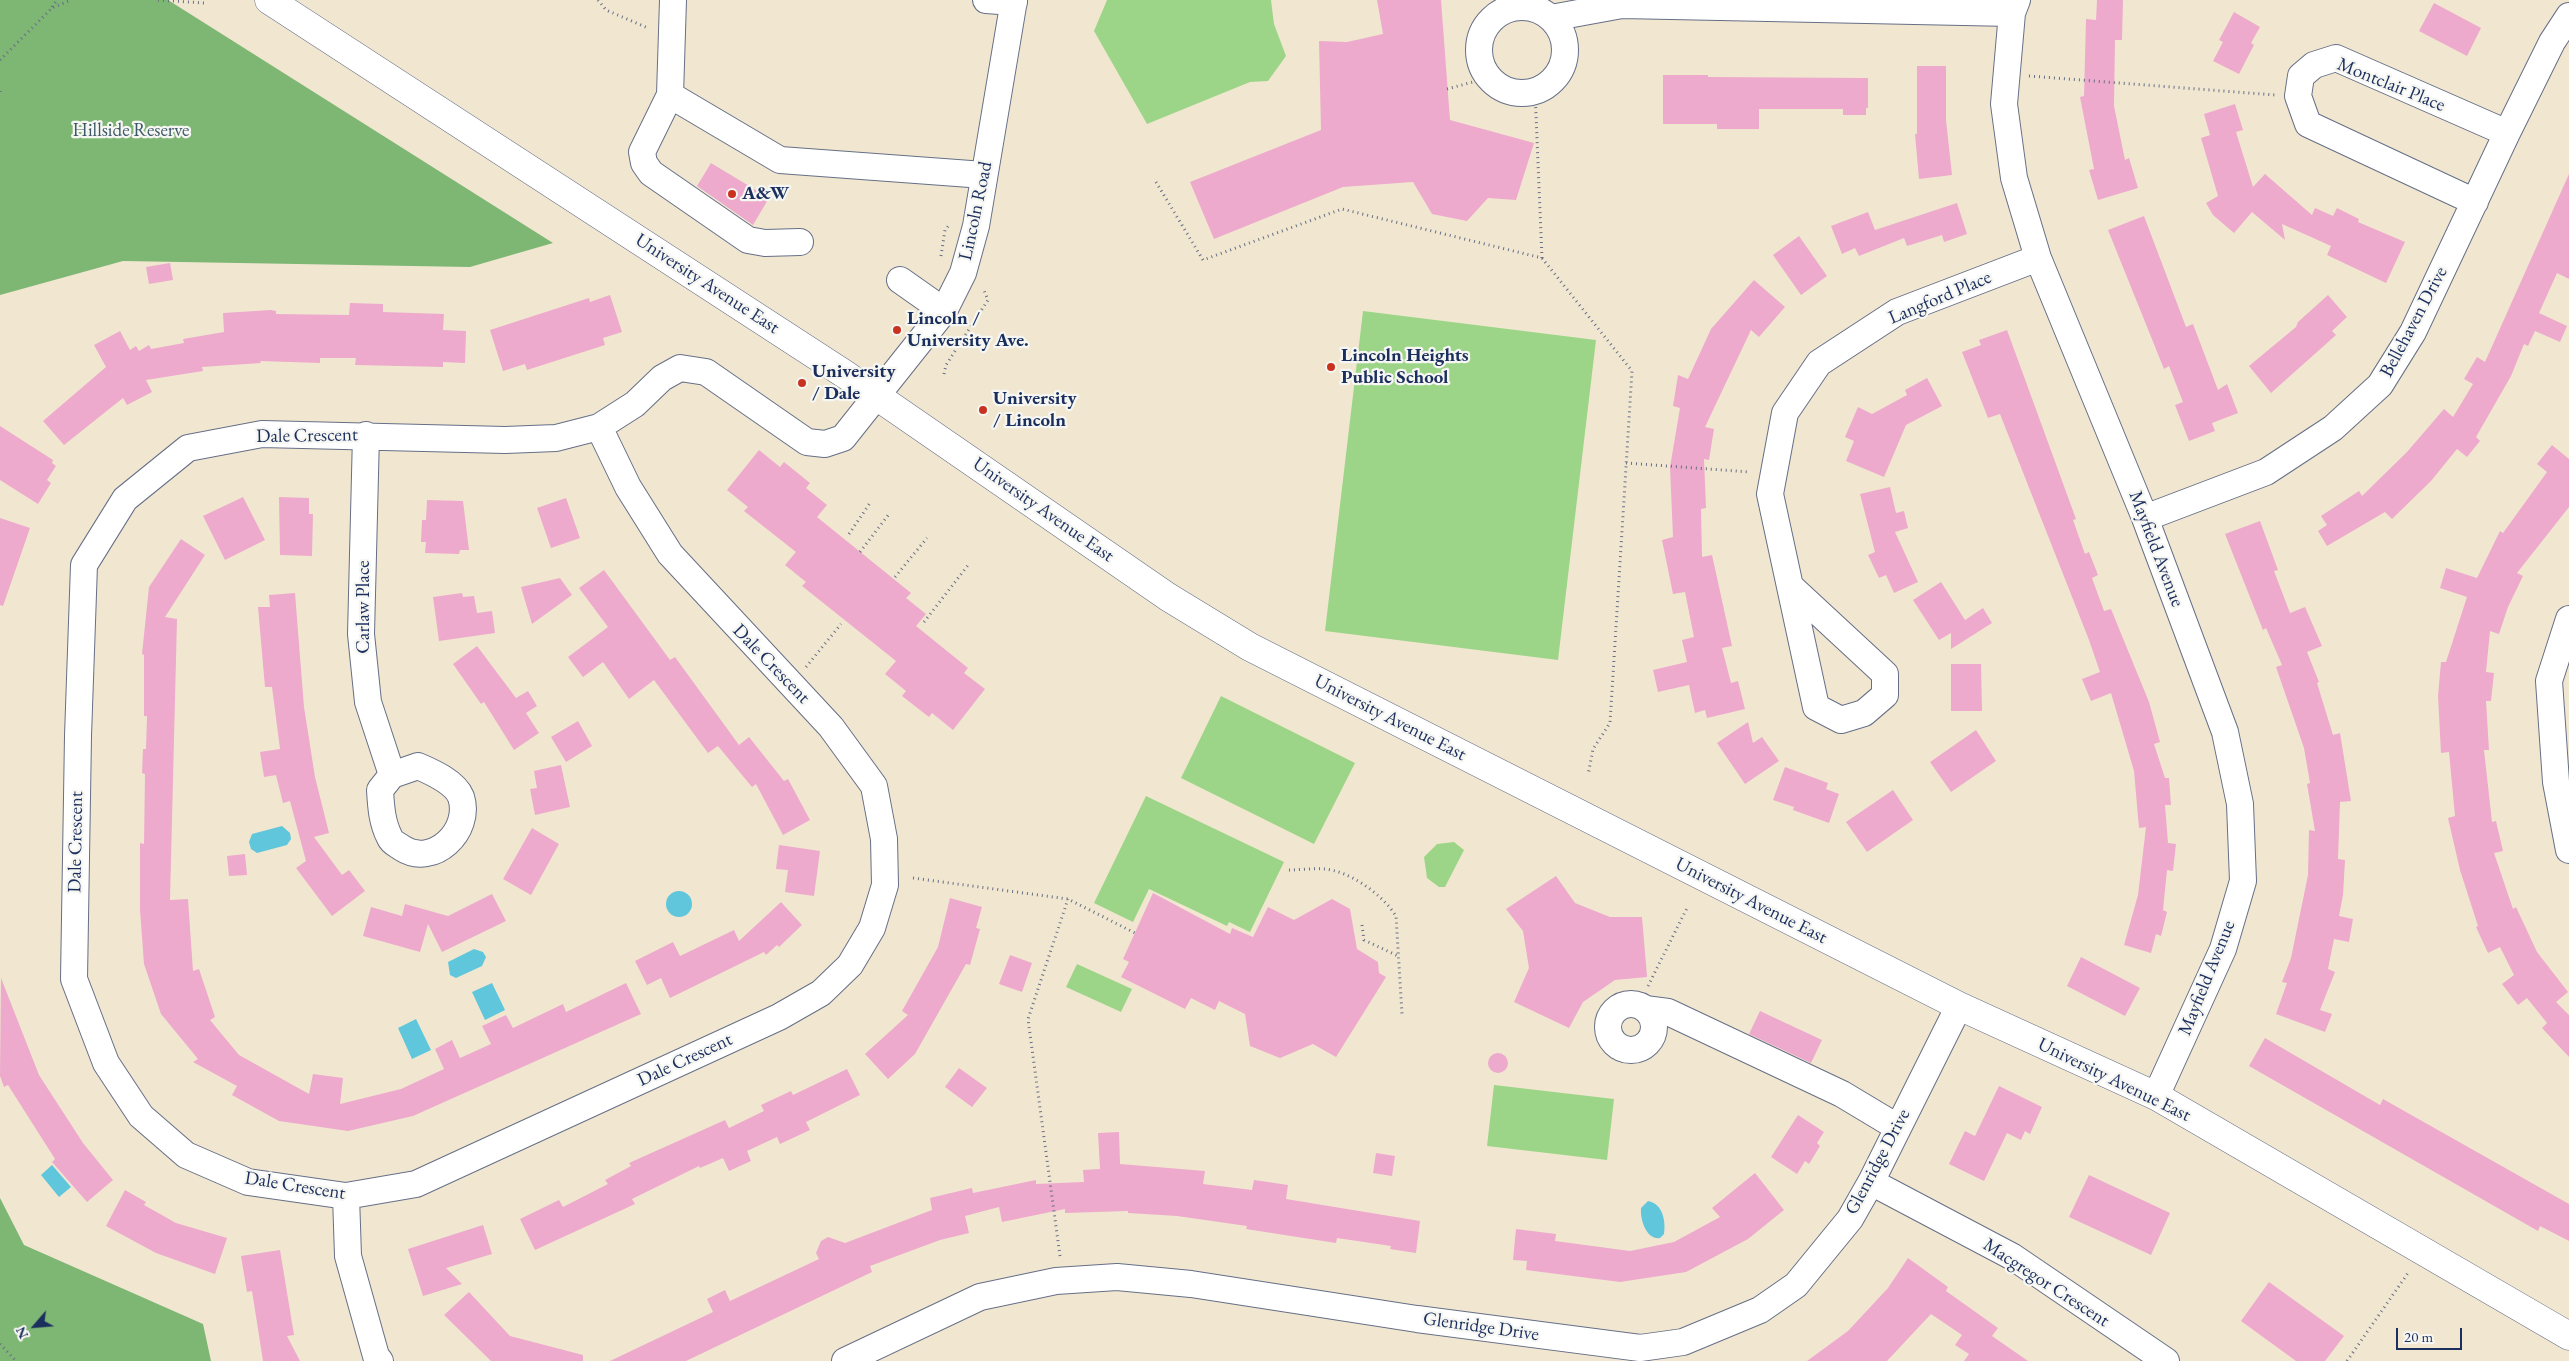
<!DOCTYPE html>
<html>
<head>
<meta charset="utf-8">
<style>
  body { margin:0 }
  #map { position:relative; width:2569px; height:1361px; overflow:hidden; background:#f1e7d1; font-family:"EB Garamond",serif }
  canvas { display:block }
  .north { position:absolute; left:10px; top:1301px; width:50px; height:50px; -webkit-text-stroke:4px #f6f6f2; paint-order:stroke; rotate:243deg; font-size:14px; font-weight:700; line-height:20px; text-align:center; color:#1b2f5e }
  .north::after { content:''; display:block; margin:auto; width:18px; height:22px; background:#1b2f5e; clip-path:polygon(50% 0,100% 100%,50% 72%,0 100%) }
  .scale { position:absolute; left:2396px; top:1328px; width:66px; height:22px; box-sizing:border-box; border:2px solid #1b2f5e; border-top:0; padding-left:6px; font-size:15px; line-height:18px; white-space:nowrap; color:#1b2f5e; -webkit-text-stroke:4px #f6f6f2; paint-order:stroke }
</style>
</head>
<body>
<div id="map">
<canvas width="2569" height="1361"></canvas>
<div class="north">N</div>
<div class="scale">20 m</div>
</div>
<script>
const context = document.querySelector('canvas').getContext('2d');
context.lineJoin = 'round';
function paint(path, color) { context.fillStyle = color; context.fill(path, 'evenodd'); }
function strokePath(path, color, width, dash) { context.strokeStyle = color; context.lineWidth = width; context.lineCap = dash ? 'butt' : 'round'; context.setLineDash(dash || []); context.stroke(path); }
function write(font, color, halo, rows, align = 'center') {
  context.font = font + ' "EB Garamond",serif'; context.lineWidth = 4.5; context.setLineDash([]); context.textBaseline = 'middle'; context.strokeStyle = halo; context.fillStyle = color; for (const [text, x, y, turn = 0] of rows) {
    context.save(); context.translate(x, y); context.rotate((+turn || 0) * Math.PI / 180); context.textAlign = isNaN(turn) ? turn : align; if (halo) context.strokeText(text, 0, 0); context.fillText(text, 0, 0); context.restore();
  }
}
paint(new Path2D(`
  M1107 0H1271L1274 24 1286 56 1268 81 1250 82 1147 124 1094 31Z
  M1363 311 1596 340 1558 660 1325 631Z
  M1221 696 1355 763 1314 844 1181 778Z
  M1146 796 1284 862 1250 932 1229 922 1227 926 1149 889 1133 922 1094 903Z
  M1454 842 1464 850 1445 887H1439L1427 878 1424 857 1437 844Z
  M1077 964 1132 989 1121 1012 1066 987Z
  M1494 1085 1614 1099 1607 1160 1487 1146Z`), '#9dd588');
paint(new Path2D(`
  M0 0H168L553 243 470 267 123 261 0 295Z
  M0 1198 24 1245 203 1324 211 1361H0Z`), '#7eb674');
paint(new Path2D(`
  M282 826 290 833 291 839 287 845 257 853 251 849 249 842 252 834Z
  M666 904a13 13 0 1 1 26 0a13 13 0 1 1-26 0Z
  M474 949 483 952 486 957 482 966 456 978 450 975 448 962Z
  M492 983 505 1010 485 1020 472 992Z
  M416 1019 431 1050 412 1059 398 1028Z
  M52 1165 71 1187 59 1197 41 1175Z
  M1648 1201C1663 1204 1666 1221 1664 1234L1660 1238C1646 1240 1640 1219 1641 1208Z`), '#5fc6dc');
paint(new Path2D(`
  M1377 0H1441L1450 120 1534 143 1516 200 1488 198 1467 221 1432 214 1413 182 1343 187 1214 239 1190 182 1321 130 1319 41 1347 42 1383 34Z
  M2097 0H2123L2122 40H2115L2114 106 2125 160 2129 158 2138 188 2098 200 2089 170 2094 169 2080 97 2084 96 2086 19 2096 20Z
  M2434 3 2481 28 2467 56 2419 31Z
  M2234 12 2260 27 2251 43 2254 45 2239 74 2213 61 2223 42 2219 40Z
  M1917 66H1946V120L1952 175 1919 179 1915 134H1917Z
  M1663 75H1708V77L1868 78V108H1866V115H1843V109H1759V129H1717V124H1663Z
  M2235 104 2243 130 2236 132 2253 187 2265 174 2312 215 2315 208 2333 216 2337 208 2359 219 2358 222 2405 242 2386 283 2327 255 2331 246 2282 224 2285 240 2252 212 2234 233 2213 215 2206 203 2218 196 2201 138 2210 135 2204 114Z
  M711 163 769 198 753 225 697 186Z
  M2569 174V279L2557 273 2539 313 2567 326 2560 342 2535 331 2528 346 2524 344 2511 376 2476 437 2480 441 2467 457 2457 449 2431 481 2392 519 2385 512 2327 546 2318 531 2327 525 2321 516 2359 491 2362 496 2407 452 2444 409 2453 417 2473 384 2464 379 2477 357 2485 362Z
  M1957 203 1967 234 1944 242 1942 235 1907 246 1904 238 1859 256 1855 248 1842 254 1831 226 1868 212 1875 230Z
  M2144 216 2186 327 2193 324 2218 390 2227 384 2238 413 2212 423 2215 431 2189 441 2175 405 2183 402 2169 366 2164 369 2108 230Z
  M1799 236 1827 276 1801 295 1773 255Z
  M170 263 173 280 149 284 146 267Z
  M1754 280 1785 307 1759 337 1751 330 1705 427 1714 429 1709 460 1704 459 1706 508 1701 509 1702 557 1712 555 1732 646 1722 648 1731 683 1738 681 1745 709 1707 718 1705 710 1695 713 1689 685 1658 692 1653 670 1687 662 1682 640 1694 637 1685 592 1673 594 1662 540 1673 537 1670 467 1680 408 1673 406 1678 375 1688 379 1711 329Z
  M610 295 622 332 603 338 605 345 527 370 525 364 503 371 490 330 589 298 590 302Z
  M2328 295 2347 317 2332 331 2336 335 2271 393 2249 366 2296 327 2298 322Z
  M350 303 383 304V312L444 314 443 330 466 331 465 363 443 362V367L355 365 356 358H320V363L260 361 261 363 202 367 203 371 146 380 152 392 127 405 123 398 64 445 43 421 106 367 94 345 120 331 130 350 136 346 139 351 149 345 151 349 184 343 183 339 224 332 223 313 271 310 276 311V314L349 315Z
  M2007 330 2076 519 2073 520 2085 554 2089 552 2098 575 2092 578 2104 611 2111 609 2149 702 2160 742 2154 744 2165 778H2169L2171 805H2165L2168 843 2176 844 2173 871 2167 870 2163 910 2167 912 2161 936 2156 934 2151 953 2124 945 2138 895 2146 827 2139 828 2134 771 2111 693 2091 701 2082 679 2100 672 2089 640 2000 414 1988 418 1962 352 1981 345 1979 340Z
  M1927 378 1942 406 1906 425 1884 477 1846 461 1854 441 1845 437 1858 407 1872 414 1907 395 1905 390Z
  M0 426 53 460 52 463 56 466 47 480 51 483 38 504 0 480Z
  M2552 445 2569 459V507L2517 573 2523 576 2508 607 2499 634 2490 631 2486 672 2494 673 2491 701H2486L2489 750H2484L2492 822 2496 821 2503 851 2494 853 2513 909 2516 907 2537 952 2568 992 2556 1002 2569 1015V1057L2542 1028 2547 1023 2527 998 2518 1005 2502 984 2514 975 2500 947 2488 953 2476 927 2478 926 2460 870 2448 818 2455 816 2449 752 2441 753 2438 696 2441 662H2446L2467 597 2440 588 2446 568 2477 578 2500 531 2503 533 2547 472 2537 464Z
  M759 450 780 467 784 462 810 483 806 488 827 505 817 517 911 593 906 598 926 614 916 626 968 668 964 673 985 689 953 730 932 713 929 717 902 696 906 691 885 674 896 661 802 586 806 582 785 565 796 552 744 511 748 507 727 490Z
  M1890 487 1896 513 1904 511 1908 528 1895 532 1918 582 1894 593 1886 575 1879 578 1868 555 1875 552 1860 494Z
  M243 497 265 540 225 560 203 516Z
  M279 497 309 498V514H313L312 556 280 555Z
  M566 498 580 538 551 548 537 508Z
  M427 500 463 501 469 550H460L459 554 425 553 426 542H421L422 520H426Z
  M0 518 30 528 3 606 0 605Z
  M2260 521 2278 570 2274 571 2290 613 2305 607 2322 646 2307 652 2319 682 2317 683 2333 735 2340 733 2351 801 2340 802 2338 859 2345 860 2343 895 2339 916 2353 919 2349 942 2334 939 2328 969 2335 972 2320 1010 2332 1014 2325 1032 2276 1014 2287 983 2282 982 2291 958 2308 875 2309 830 2315 831 2307 784 2310 783 2304 748 2276 667 2282 665 2266 628 2263 630 2225 534Z
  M181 539 205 555 165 617 177 619 170 900 188 899 193 971 199 969 215 1017 210 1020 239 1055 309 1094 313 1074 343 1078 340 1104 401 1089 444 1069 435 1049 452 1040 460 1058 491 1044 482 1026 506 1015 513 1028 563 1004 566 1012 626 983 641 1014 413 1116 348 1131 279 1121 232 1095 237 1086 193 1062 198 1059 161 1014 144 964 140 910V843L144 844 145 774 142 773 143 749H146L147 716H144V655L142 654 149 587Z
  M604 570 670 660 675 657 739 745 749 737 784 781 788 779 810 820 783 835 756 784 752 787 718 746 708 753 654 680 629 699 603 662 583 677 568 657 608 627 579 588Z
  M560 578 572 595 532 624 521 587Z
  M1941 582 1965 620 1983 608 1992 623 1951 649V633L1939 640 1913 600Z
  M295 593 304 707 315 777 329 833 314 837 342 875 349 870 365 891 332 916 296 868 306 861 290 801 283 803 276 775 264 777 260 752 280 749 272 687H265L258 607H270L269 595Z
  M462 593 463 597 474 596 477 613 492 611 495 633 439 641 433 597Z
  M477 646 516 698 528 691 537 706 526 713 539 733 514 750 484 702 481 704 453 664Z
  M1951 664H1981L1982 711H1951Z
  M578 721 592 746 566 762 551 737Z
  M1748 722 1753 743 1762 737 1779 761 1745 784 1717 743Z
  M1976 730 1996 761 1951 792 1930 762Z
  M561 765 570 807 535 815 530 789 537 788 534 771Z
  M1785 767 1828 783 1826 789 1839 794 1829 823 1793 810 1794 807 1773 800Z
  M1893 790 1913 820 1867 852 1846 822Z
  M532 828 559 844 531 895 503 879Z
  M779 845 820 851 814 896 785 892 788 870 776 869Z
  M245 854 247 875 229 876 227 856Z
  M1556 876 1575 903 1610 917H1642L1647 977 1615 980 1583 1002 1569 1028 1514 1002 1529 968 1523 931 1506 909Z
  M1153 893 1230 934 1232 928 1253 937 1268 907 1294 920 1332 899 1350 909 1357 949 1378 962 1379 973 1386 977 1336 1057 1313 1044 1280 1058 1250 1046 1245 1014 1219 1001 1215 1010 1191 998 1185 1009 1121 977 1129 962 1123 959Z
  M492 894 506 921 442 952 428 924 420 952 363 936 371 907 402 916 405 904 448 916Z
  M950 898 982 907 976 928 980 929 970 965 966 964 915 1054 888 1079 865 1054 908 1015 902 1011 938 947Z
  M781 902 802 925 779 947 777 945 766 955 764 952 670 998 661 978 647 985 635 961 673 942 680 956 734 930 739 941Z
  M1010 955 1032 963 1022 992 999 984Z
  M2081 957 2140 988 2125 1016 2067 986Z
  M1 978 39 1075 83 1143 113 1180 87 1202 52 1162 55 1159 8 1085 4 1087 0 1076Z
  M1760 1011 1822 1040 1811 1063 1749 1034Z
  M2265 1038 2380 1105 2383 1099 2569 1204V1241L2540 1226 2538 1231 2249 1066Z
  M1488 1063a10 10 0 1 1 20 0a10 10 0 1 1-20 0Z
  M959 1068 987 1088 972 1107 945 1087Z
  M847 1069 860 1095 806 1122 810 1130 780 1144 777 1137 747 1151 751 1161 729 1171 723 1158 700 1168 699 1166 632 1199 635 1204 535 1250 520 1219 559 1200 563 1207 608 1184 605 1180 631 1166 629 1163 725 1120 729 1128 764 1111 761 1105 791 1091 793 1095Z
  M1999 1086 2042 1107 2030 1134 2025 1131 2021 1140 2007 1133 1984 1181 1949 1164 1965 1131 1975 1136Z
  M1798 1115 1824 1132 1817 1143 1820 1146 1809 1164 1805 1161 1797 1174 1771 1157Z
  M1119 1132 1120 1164 1205 1171 1203 1184 1252 1190 1254 1180 1288 1185 1286 1199 1420 1221 1416 1253 1390 1249 1391 1246 1337 1238 1336 1243 1246 1229 1247 1226 1177 1216 1128 1213V1211L1065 1213V1209L1002 1222 999 1207 965 1216 969 1233 940 1240 870 1266 872 1272 686 1361H610L713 1312 707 1299 725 1290 730 1301 819 1259 816 1253 821 1241 828 1237 845 1243 932 1210 930 1198 972 1188 973 1193 1036 1180V1184L1084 1182 1083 1170 1100 1169 1098 1133Z
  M1376 1153 1395 1156 1392 1176 1373 1173Z
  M1755 1173 1784 1210 1748 1239 1686 1272 1620 1282 1526 1270 1527 1261 1513 1260 1516 1229 1556 1234 1555 1241 1630 1251 1674 1242 1720 1217 1712 1208Z
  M2089 1175 2170 1213 2151 1255 2069 1217Z
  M125 1190 146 1202 144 1205 176 1223 227 1238 215 1274 156 1253 106 1226Z
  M483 1225 492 1254 446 1268 462 1284 423 1296 408 1249Z
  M280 1250 294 1335 287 1336 300 1361H263L252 1291 247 1292 241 1256Z
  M1908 1258 1948 1287 1946 1291 1998 1328 1992 1336 2028 1361H1964L1969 1354 1955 1345 1962 1335 1931 1314 1887 1361H1807L1848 1331 1888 1288Z
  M2269 1282 2344 1336 2325 1361H2296L2241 1321Z
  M469 1292 510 1336 583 1355V1361H491L444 1315Z`), '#edaacc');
const minor = new Path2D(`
  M673 0 670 95 780 160 984 175
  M986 0 1014 2
  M2017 0 2012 13 2004 104 2014 178 2038 258 2145 518 2225 732 2240 804 2243 881 2223 949 2156 1096
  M1479 50a43 43 0 1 1 86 0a43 43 0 1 1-86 0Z
  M1551 18 1622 5 2012 13
  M670 95 642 152 644 163 651 173 748 240 765 243 800 242
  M2475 202 2308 124 2298 96 2301 76 2314 65 2336 58 2507 133
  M900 280 944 311
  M599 427 628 487 670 554 831 727 874 786 884 839 885 885 872 928 850 965 821 993 779 1017 416 1184 346 1196 248 1182 186 1155 141 1116 106 1063 74 979 78 736 84 565 125 499 188 448 262 434 505 440 556 438 599 427 635 404 662 378 680 368 706 372 807 442 825 444 843 438 944 311 963 273 976 226 1014 0
  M366 435 361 634 368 702 392 775 380 790C381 807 382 823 390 838 392 843 398 845 402 848 433 868 472 831 461 797 455 782 432 772 418 766L392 775
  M2145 518 2266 472 2333 428 2380 385 2413 332 2507 133 2552 42 2569 16
  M1790 586 1885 674V695L1864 713 1841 720 1816 707 1770 494 1785 413 1819 363 1897 312 2038 258
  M2569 619 2549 681 2556 782 2569 850
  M1608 1027a23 23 0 1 1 46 0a23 23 0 1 1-46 0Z
  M1645 1009 1668 1012 1842 1094 1897 1127
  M1871 1182 2013 1257 2166 1361
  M346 1196 348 1256 376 1356 380 1361
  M845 1361 980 1297 1056 1281 1117 1277 1191 1284 1417 1319 1640 1348 1683 1342 1760 1310 1796 1285 1850 1219 1871 1182 1959 1006`);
const major = new Path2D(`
  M269 0 846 375 1168 597 1250 647 1959 1006 2156 1096 2569 1336`);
strokePath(minor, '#666f86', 28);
strokePath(major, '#666f86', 29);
strokePath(new Path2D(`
  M158 0 204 3
  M598 0 606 10 648 28
  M1519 0 1520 6
  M52 7 57 0
  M0 60 52 8 71 0
  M2029 76 2275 95
  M1447 89 1488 78
  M0 91V92
  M1156 182 1203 260 1342 209 1542 258 1535 91
  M941 256 945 230 950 224
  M1542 258 1632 371 1610 723 1593 749 1588 775
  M944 374 946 365 988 300 983 288
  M1626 463 1750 472
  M849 534 870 503
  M860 552 889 514
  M895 577 927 538
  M924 622 969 564
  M806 667 841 624
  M1289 870C1300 870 1312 868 1323 869 1349 870 1383 895 1396 916L1402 1014
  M913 878 1068 899 1135 933
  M1362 925 1364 940 1398 956
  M1648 986 1688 906
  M1060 1256 1028 1019 1068 899
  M0 1344 16 1361
  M2347 1361 2408 1273`), '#666f86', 3, [1, 4]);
strokePath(minor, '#fff', 26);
strokePath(major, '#fff', 28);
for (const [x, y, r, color] of [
  [732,194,5,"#c8321e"],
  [897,330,5,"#c8321e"],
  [1331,367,5,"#c8321e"],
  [802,383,5,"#c8321e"],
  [983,410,5,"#c8321e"]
]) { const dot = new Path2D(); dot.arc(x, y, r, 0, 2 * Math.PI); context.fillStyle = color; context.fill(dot); strokePath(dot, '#f6f6f2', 2); }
write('19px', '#1b2f5e', '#f6f6f2', [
  ["Montclair Place",2391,85,22],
  ["Lincoln Road",976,211,-78],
  ["University Avenue East",707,284,33],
  ["Langford Place",1940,298,-23],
  ["Bellehaven Drive",2414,322,-62],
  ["Dale Crescent",307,436,-1],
  ["University Avenue East",1043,510,35],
  ["Mayfield Avenue",2156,549,69],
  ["Carlaw Place",364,607,-90],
  ["Dale Crescent",771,664,46],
  ["University Avenue East",1390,718,27],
  ["Dale Crescent",76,842,-89],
  ["University Avenue East",1751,901,27],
  ["Mayfield Avenue",2207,978,-68],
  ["Dale Crescent",685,1060,-25],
  ["University Avenue East",2114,1080,26],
  ["Glenridge Drive",1878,1162,-62],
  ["Dale Crescent",295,1186,9],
  ["Macgregor Crescent",2046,1283,33],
  ["Glenridge Drive",1481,1327,8]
]);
write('19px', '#3c5868', '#f6f6f2', [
  ["Hillside Reserve",131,131]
]);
write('bold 19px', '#1b2f5e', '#f6f6f2', [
  ["A&W",742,194],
  ["Lincoln /",907,319],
  ["University Ave.",907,341],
  ["Lincoln Heights",1341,356],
  ["Public School",1341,378],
  ["University",812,372],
  ["/ Dale",812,394],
  ["University",993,399],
  ["/ Lincoln",993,421]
], 'left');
</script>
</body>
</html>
